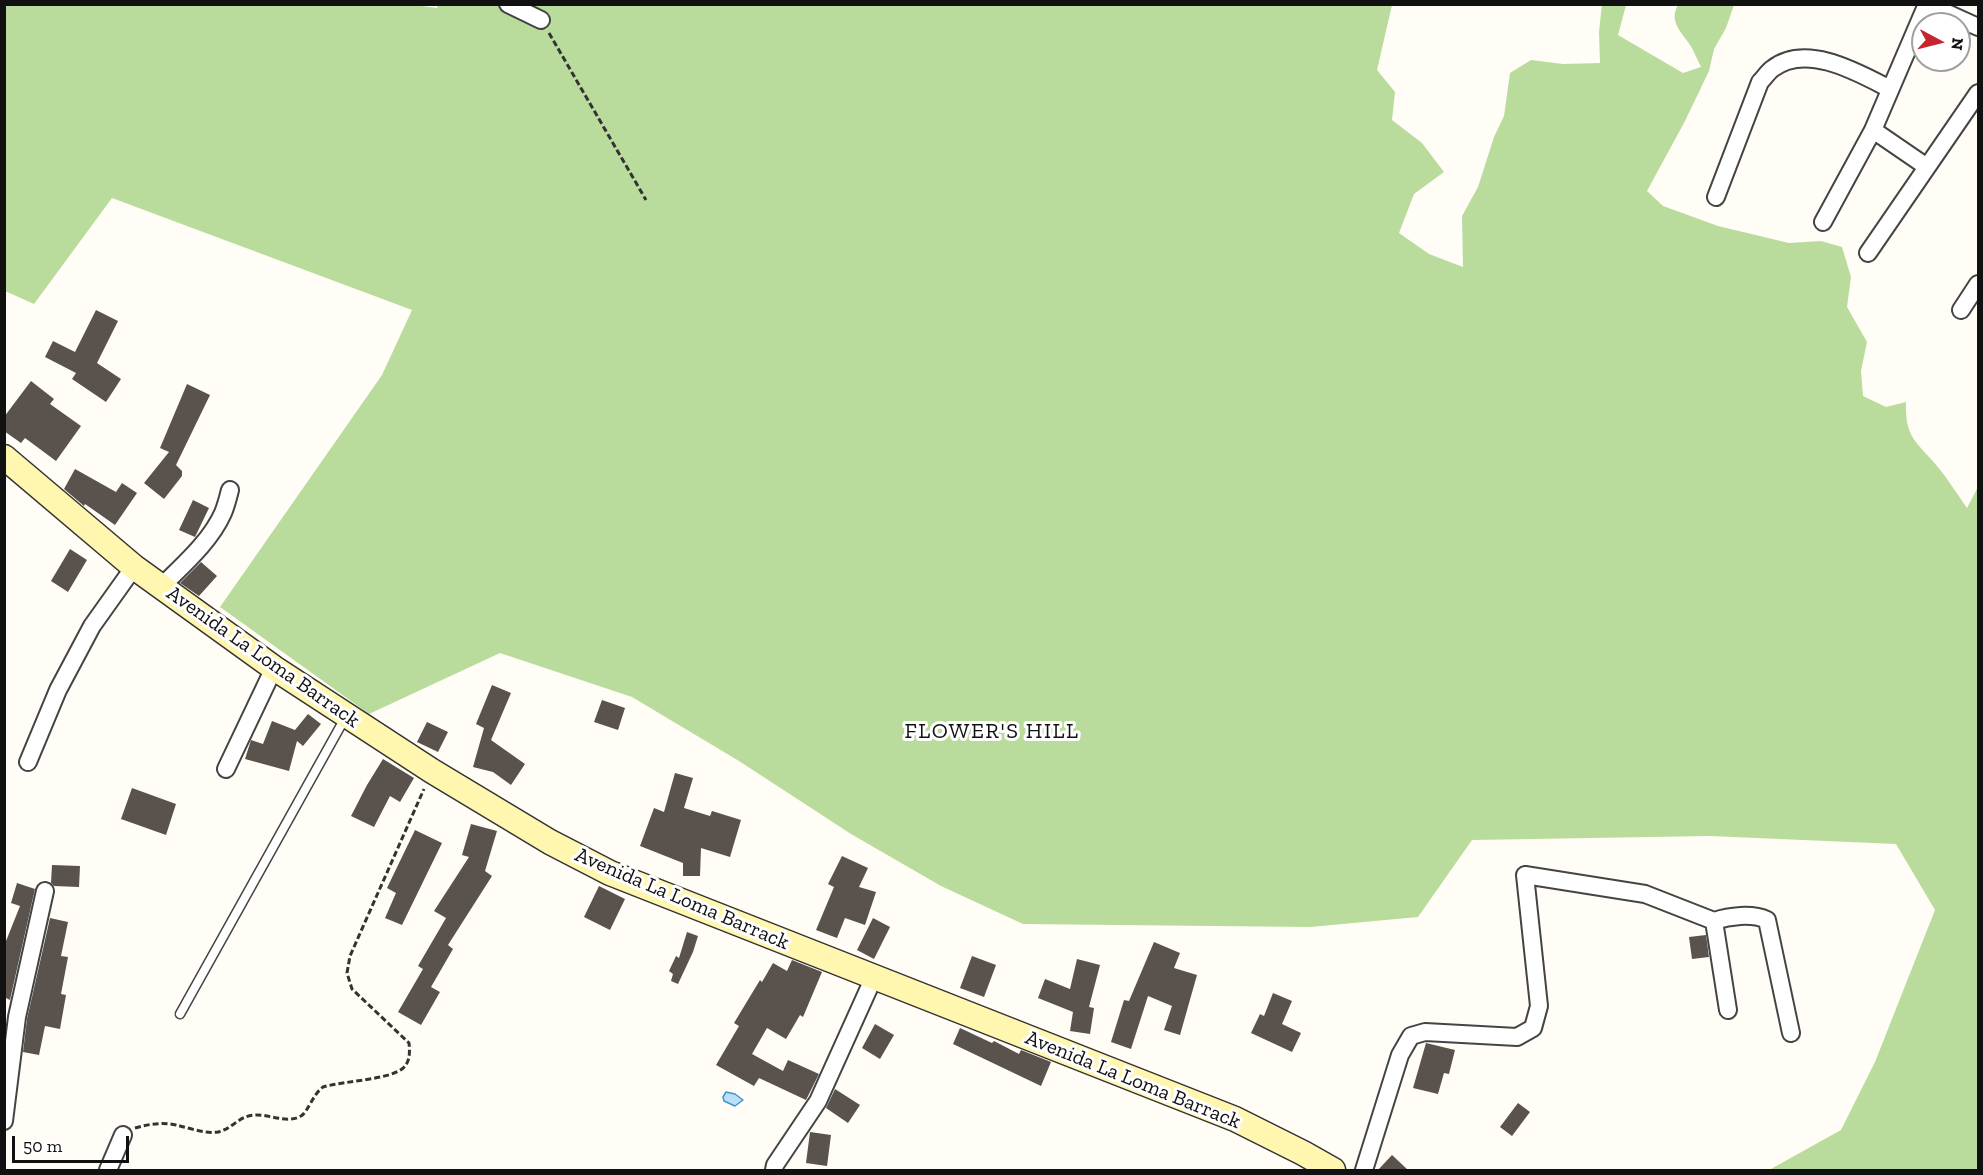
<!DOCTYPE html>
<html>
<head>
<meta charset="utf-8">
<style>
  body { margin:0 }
  #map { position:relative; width:1983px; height:1175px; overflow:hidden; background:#fffdf5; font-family:"Zilla Slab",serif }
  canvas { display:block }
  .frame { position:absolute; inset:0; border:6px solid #111; pointer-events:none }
  .north { position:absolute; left:1911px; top:12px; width:60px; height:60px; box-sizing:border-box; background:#fff; border:2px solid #a0a0a0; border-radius:50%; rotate:97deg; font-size:16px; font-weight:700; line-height:24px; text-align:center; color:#111 }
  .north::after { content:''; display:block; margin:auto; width:21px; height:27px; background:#c4262e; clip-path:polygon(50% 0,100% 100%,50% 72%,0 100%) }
  .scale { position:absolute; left:12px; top:1136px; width:117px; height:27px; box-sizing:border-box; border:3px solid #111; border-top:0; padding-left:8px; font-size:18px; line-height:21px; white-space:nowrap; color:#111; -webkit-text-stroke:4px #fff; paint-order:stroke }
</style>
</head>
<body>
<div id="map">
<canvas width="1983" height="1175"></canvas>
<div class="frame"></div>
<div class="north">N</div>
<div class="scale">50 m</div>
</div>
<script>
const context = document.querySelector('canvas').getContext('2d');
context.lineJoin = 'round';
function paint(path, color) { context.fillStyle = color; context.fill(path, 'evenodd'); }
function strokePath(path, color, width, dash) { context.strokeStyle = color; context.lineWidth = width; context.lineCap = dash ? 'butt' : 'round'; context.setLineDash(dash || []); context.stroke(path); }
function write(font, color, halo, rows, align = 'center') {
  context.font = font + ' "Zilla Slab",serif'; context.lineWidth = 6; context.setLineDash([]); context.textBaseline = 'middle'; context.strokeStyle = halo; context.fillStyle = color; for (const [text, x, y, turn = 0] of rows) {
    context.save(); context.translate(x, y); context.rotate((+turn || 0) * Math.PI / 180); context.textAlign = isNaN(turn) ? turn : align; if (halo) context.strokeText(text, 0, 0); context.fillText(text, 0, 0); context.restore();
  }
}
paint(new Path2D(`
  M407 4 437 8 438 4 1392 5 1377 70 1395 92 1392 120 1422 143 1444 172 1414 194 1399 233 1429 254 1463 267 1462 216 1478 187 1494 137 1504 116 1510 73 1531 60 1563 64 1600 63 1599 32 1602 4 1626 5 1618 35 1683 73 1701 67C1698 61 1695 54 1692 48 1683 33 1668 23 1678 5H1734L1726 28 1714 49 1709 71 1685 121 1647 191 1663 206 1718 226 1789 243 1821 241 1842 247 1851 277 1847 307 1867 342 1861 371 1863 396 1886 407 1906 402C1905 438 1916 441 1937 466 1948 479 1957 494 1967 508L1978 487V1170H1769L1841 1130 1875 1062 1935 910 1896 844 1710 836 1472 840 1418 917 1310 927 1023 924 941 886 851 834 739 761 632 697 500 653 369 714 220 607 382 375 412 310 112 198 34 304 5 291V5Z`), '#b9dc9c');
const water = new Path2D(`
  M726 1092 735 1094 743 1100 735 1106 724 1101 723 1097Z`);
paint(water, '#b9e0f7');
strokePath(water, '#3f96cf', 1.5);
paint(new Path2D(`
  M96 310 118 321 97 363 121 379 106 402 72 379 76 373 45 357 53 341 75 352Z
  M31 381 54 399 50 404 81 426 56 461 25 438 21 443 4 431V417Z
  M187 384 210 395 176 465 182 471V476L164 499 144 483 169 452 160 448Z
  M75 469 116 492 122 483 137 493 115 525 85 504 84 506 64 489Z
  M193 500 209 508 195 537 179 530Z
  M70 549 87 560 68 592 51 581Z
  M201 562 217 576 199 596 180 583Z
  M492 685 511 693 491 740 525 764 511 785 493 772 473 767 484 728 476 724Z
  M602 700 625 708 618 730 594 722Z
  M308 714 321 724 303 746 297 741 289 771 245 759 251 740 263 744 272 721 295 730Z
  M427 722 448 732 438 752 417 742Z
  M383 759 414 778 400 802 390 796 374 827 351 816 367 785Z
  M675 773 693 778 684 808 710 816 712 811 741 820 730 857 701 848 700 876H683V863L640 846 654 808 664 812Z
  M132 788 176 804 166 835 121 819Z
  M471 824 497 831 485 871 492 876 448 945 453 949 431 987 440 992 421 1025 398 1012 423 969 418 966 446 918 434 911 469 857 462 855Z
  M415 830 442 843 402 925 385 918 396 893 387 888Z
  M842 856 868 868 859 887 876 892 865 925 845 918 837 938 816 930 834 887 828 884Z
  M52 865 80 866 79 887 54 886 51 883Z
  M17 883 35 889 10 1000 4 997V946L20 906 11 903Z
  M599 886 625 899 610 930 584 917Z
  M50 918 68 922 61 956 68 957 61 994 66 995 60 1029 45 1026 39 1055 23 1052 27 1019Z
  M873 918 890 927 874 959 857 950Z
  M687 932 698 936 693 952 678 984 671 981 673 974 669 971 676 956 679 958Z
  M1706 935 1709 957 1692 959 1689 937Z
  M1154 942 1180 953 1174 968 1197 975 1180 1035 1164 1030 1172 1006 1148 996 1131 1049 1111 1042 1124 1000 1129 1001Z
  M972 956 996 965 984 997 960 988Z
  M1077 959 1100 965 1089 1007 1094 1008 1090 1034 1070 1031 1073 1012 1038 998 1045 979 1070 989Z
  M792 960 822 972 803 1017 800 1015 786 1039 767 1028 752 1054 783 1071 788 1060 819 1074 806 1100 759 1078 754 1086 716 1065 739 1026 734 1023 760 980 762 982 773 963 787 971Z
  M1273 993 1292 1001 1282 1024 1301 1033 1292 1052 1251 1033 1260 1014 1264 1016Z
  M875 1024 894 1035 880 1059 862 1048Z
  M960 1028 992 1043 994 1041 1019 1054 1021 1050 1051 1062 1041 1086 953 1044Z
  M1426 1043 1455 1050 1449 1074 1444 1073 1438 1094 1413 1088Z
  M835 1089 860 1105 848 1123 826 1108Z
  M1518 1103 1530 1112 1512 1136 1500 1127Z
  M810 1132 831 1135 827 1166 806 1163Z
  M1392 1155 1408 1170H1378Z`), '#5a524d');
const lane = new Path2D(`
  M180 1014 345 718`);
const street = new Path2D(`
  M508 4 541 20
  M1927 4 1978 27
  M1873 130 1927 167
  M1716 197 1760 82C1764 78 1768 72 1772 69 1806 42 1859 73 1890 89
  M1823 222 1873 130 1927 4
  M1868 253 1978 93
  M1961 310 1978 284
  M161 587C183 565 210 542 223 513 226 506 228 498 230 490
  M28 762 58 690 92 626 134 567
  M226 769 274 668
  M1714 921 1728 1010
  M4 1121 17 1017 45 891
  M108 1170 123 1135
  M774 1170 775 1165 818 1101 874 977
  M1364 1170 1400 1055 1411 1036 1425 1032 1517 1037 1533 1028 1539 1006 1525 875 1645 894 1714 921C1729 916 1752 913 1767 920L1791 1033`);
const secondary = new Path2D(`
  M4 457 134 567 274 668 432 771 550 842 610 873 1235 1119 1303 1153 1333 1170`);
strokePath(lane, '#444', 11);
strokePath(street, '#444', 20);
strokePath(secondary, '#333', 27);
strokePath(new Path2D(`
  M549 33 646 200
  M135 1128C149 1124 162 1122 176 1125 189 1128 205 1134 218 1132 232 1129 240 1115 255 1115 269 1114 287 1124 301 1116 308 1112 313 1094 323 1087 343 1081 387 1080 402 1069 410 1063 410 1053 409 1043L352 989 347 973 350 956 424 789`), '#333', 3, [6, 3]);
strokePath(lane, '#fff', 8);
strokePath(street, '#fff', 16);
strokePath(secondary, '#fff6b0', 24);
write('21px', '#111', '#fff', [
  ["Avenida La Loma Barrack",263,657,35],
  ["Avenida La Loma Barrack",682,899,23],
  ["Avenida La Loma Barrack",1133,1080,22]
]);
context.letterSpacing = '1.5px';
write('22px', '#111', '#fff', [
  ["FLOWER'S HILL",992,732]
]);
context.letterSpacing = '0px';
</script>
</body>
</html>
